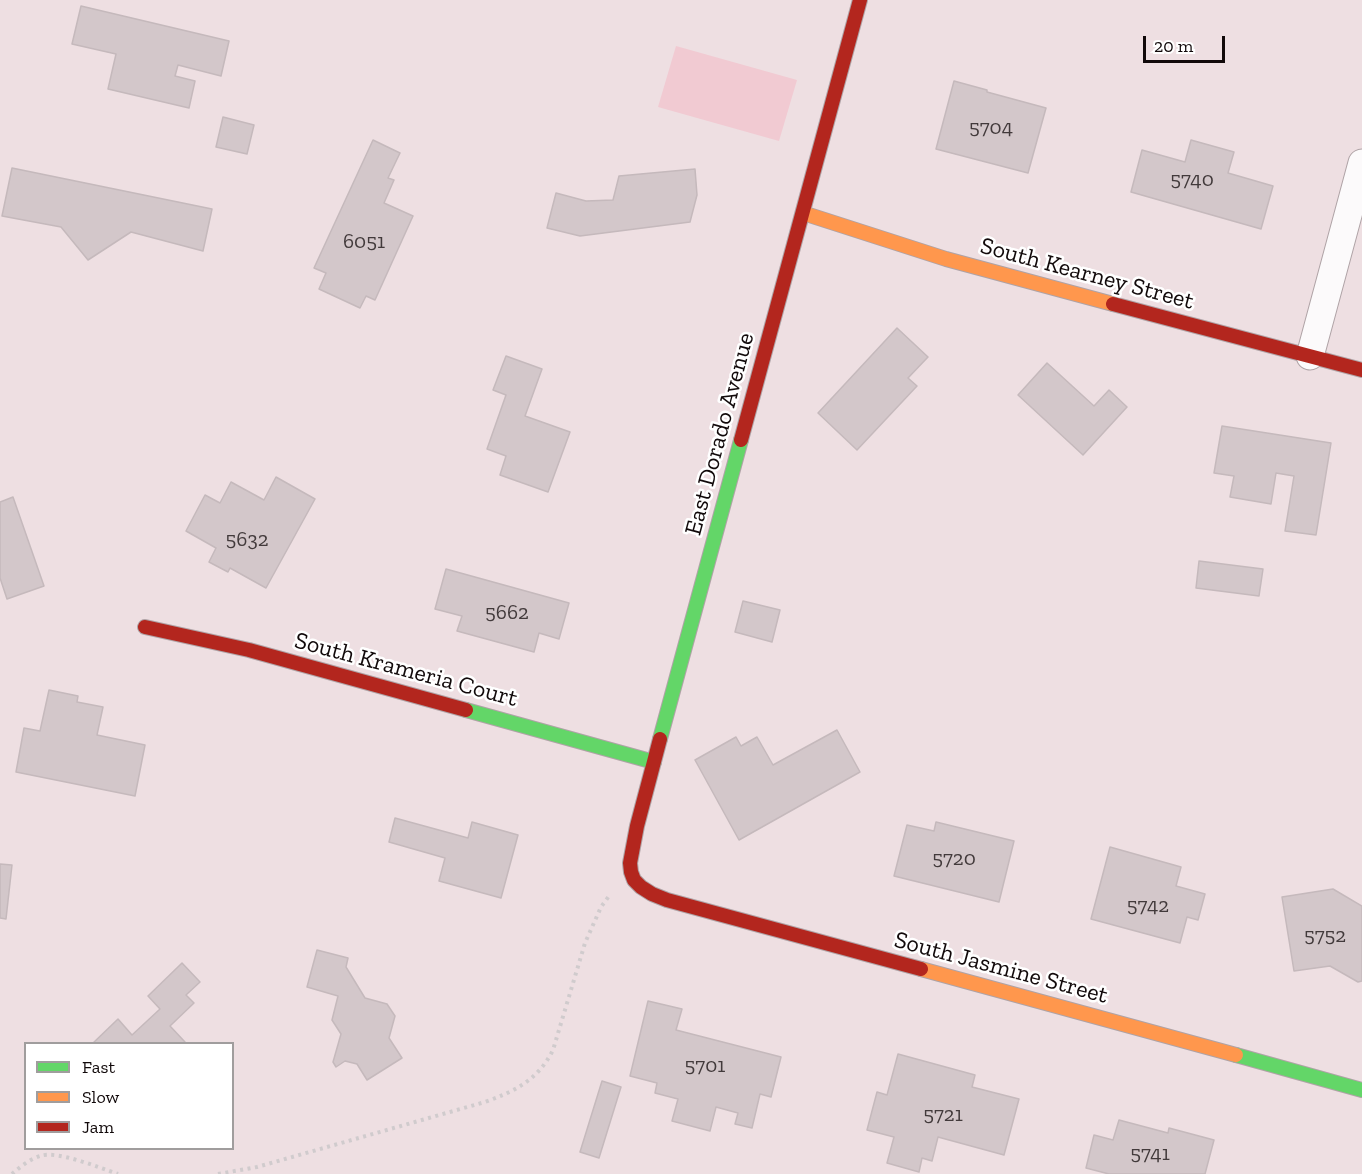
<!DOCTYPE html>
<html>
<head>
<meta charset="utf-8">
<style>
  body { margin:0 }
  #map { position:relative; width:1362px; height:1174px; overflow:hidden; background:#eedfe2; font-family:"Zilla Slab",serif }
  canvas { display:block }
  .legend { position:absolute; left:24px; top:1042px; width:210px; height:108px; box-sizing:border-box; background:#fff; border:2px solid #a09d9d; margin:0; padding:8px 10px; list-style:none; font-size:18px; color:#11090a }
  .legend li { display:flex; align-items:center; gap:12px; height:30px }
  .legend b { width:30px; border:2px solid #a09d9d }
  .scale { position:absolute; left:1143px; top:36px; width:82px; height:27px; box-sizing:border-box; border:3px solid #11090a; border-top:0; padding-left:8px; font-size:18px; line-height:21px; white-space:nowrap; color:#11090a; -webkit-text-stroke:4px #fff; paint-order:stroke }
</style>
</head>
<body>
<div id="map">
<canvas width="1362" height="1174"></canvas>
<ul class="legend">
<li><b style="height:8px;background:#63d668"></b>Fast</li>
<li><b style="height:8px;background:#ff974d"></b>Slow</li>
<li><b style="height:8px;background:#b3261e"></b>Jam</li>
</ul>
<div class="scale">20 m</div>
</div>
<script>
const context = document.querySelector('canvas').getContext('2d');
context.lineJoin = 'round';
function paint(path, color) { context.fillStyle = color; context.fill(path, 'evenodd'); }
function strokePath(path, color, width, dash) { context.strokeStyle = color; context.lineWidth = width; context.lineCap = dash ? 'butt' : 'round'; context.setLineDash(dash || []); context.stroke(path); }
function write(font, color, halo, rows, align = 'center') {
  context.font = font + ' "Zilla Slab",serif'; context.lineWidth = 5; context.setLineDash([]); context.textBaseline = 'middle'; context.strokeStyle = halo; context.fillStyle = color; for (const [text, x, y, turn = 0] of rows) {
    context.save(); context.translate(x, y); context.rotate((+turn || 0) * Math.PI / 180); context.textAlign = isNaN(turn) ? turn : align; if (halo) context.strokeText(text, 0, 0); context.fillText(text, 0, 0); context.restore();
  }
}
paint(new Path2D(`
  M676 46 797 80 779 141 658 107Z`), '#f1cad2');
const building = new Path2D(`
  M81 6 229 41 221 76 178 65 175 76 195 81 189 108 108 89 116 54 72 44Z
  M954 81 987 90V92L1046 108 1028 173 936 149Z
  M223 117 254 125 247 154 216 147Z
  M373 140 400 153 388 178 394 180 384 203 413 216 375 300 366 296 360 308 319 289 326 273 314 268Z
  M1191 140 1234 152 1228 173 1273 186 1261 229 1131 192 1142 150 1185 162Z
  M12 168 212 209 203 251 131 232 88 260 61 227 2 216Z
  M695 169 697 195 690 222 580 236 547 228 556 193 586 201 613 200 619 176Z
  M897 328 928 357 908 378 917 386 857 450 818 413Z
  M506 356 542 369 525 416 570 432 548 492 500 475 506 456 487 449 506 395 493 390Z
  M1047 363 1094 406 1109 390 1127 407 1083 455 1018 395Z
  M1222 426 1331 443 1316 535 1285 531 1294 476 1276 473 1271 504 1230 497 1234 476 1214 473Z
  M276 477 315 499 266 588 230 568 228 572 209 562 216 548 186 531 205 495 220 503 231 482 264 500Z
  M13 497 44 586 7 599 0 578V502Z
  M1199 561 1263 569 1259 596 1196 588Z
  M446 569 569 603 559 639 539 633 534 652 457 631 462 616 435 609Z
  M743 601 780 610 772 642 735 632Z
  M49 690 78 696 77 702 103 707 97 735 145 745 135 796 16 772 24 728 40 731Z
  M837 730 860 772 739 840 695 760 736 737 741 746 757 737 773 765Z
  M395 818 468 838 472 822 518 835 501 898 439 881 445 858 389 842Z
  M936 822 1014 841 999 902 894 876 907 825 934 831Z
  M1110 847 1181 867 1176 886 1205 894 1198 920 1187 917 1180 943 1091 919Z
  M0 864 12 865 6 919 0 918Z
  M1333 889 1362 906V981L1358 982 1330 966 1294 971 1282 897Z
  M317 950 348 958 346 967 365 998 387 1004 395 1016 389 1038 402 1058 367 1080 357 1064 345 1061 336 1067 333 1062 341 1034 332 1020 338 996 307 987Z
  M182 963 200 982 186 995 194 1003 170 1026 185 1042 183 1044H92L118 1019 132 1035 160 1009 148 996Z
  M648 1001 682 1009 676 1030 781 1057 771 1097 760 1094 752 1128 735 1124 738 1113 716 1107 710 1131 672 1121 678 1099 655 1093 657 1083 630 1076Z
  M898 1054 975 1075 972 1087 1019 1099 1004 1155 938 1137 932 1161 922 1158 919 1172 887 1163 894 1137 867 1130 877 1092 887 1095Z
  M602 1081 621 1087 599 1158 580 1152Z
  M1119 1120 1168 1133 1169 1128 1214 1140 1205 1174H1109L1086 1168 1094 1135 1113 1140Z`);
paint(building, '#d3c7ca');
strokePath(building, '#c5b9bc', 1.5);
const street = new Path2D(`
  M1310 356 1362 163`);
const fast = new Path2D(`
  M466 710 654 762
  M660 739 741 440
  M1236 1055 1362 1090`);
const slow = new Path2D(`
  M803 213 946 259 1113 304
  M921 969 1236 1055`);
const jam = new Path2D(`
  M1113 304 1362 370
  M741 440 860 0
  M145 627 249 650 466 710
  M660 739 637 826 630 863 631 872 634 880 641 887 652 894 667 900 921 969`);
strokePath(street, '#afa3a6', 29);
strokePath(fast, '#afa3a6', 16);
strokePath(slow, '#afa3a6', 16);
strokePath(jam, '#afa3a6', 16);
strokePath(new Path2D(`
  M12 1174C20 1167 30 1159 40 1156 57 1150 100 1168 118 1174
  M218 1174 257 1167 485 1102C515 1091 538 1080 553 1050L585 943 601 907 609 896`), '#d0cbcd', 4, [3, 4.5]);
strokePath(street, '#fcfafb', 27);
strokePath(fast, '#63d668', 14);
strokePath(slow, '#ff974d', 14);
strokePath(jam, '#b3261e', 14);
write('21px', '#423a3b', null, [
  ["5704",991,128],
  ["5740",1192,180],
  ["6051",364,242],
  ["5632",247,540],
  ["5662",507,613],
  ["5720",954,859],
  ["5742",1148,906],
  ["5752",1325,936],
  ["5701",705,1066],
  ["5721",943,1115],
  ["5741",1150,1154]
]);
write('24px', '#11090a', '#fff', [
  ["South Kearney Street",1087,274,15],
  ["East Dorado Avenue",720,434,-75],
  ["South Krameria Court",406,670,15],
  ["South Jasmine Street",1001,968,15]
]);
</script>
</body>
</html>
